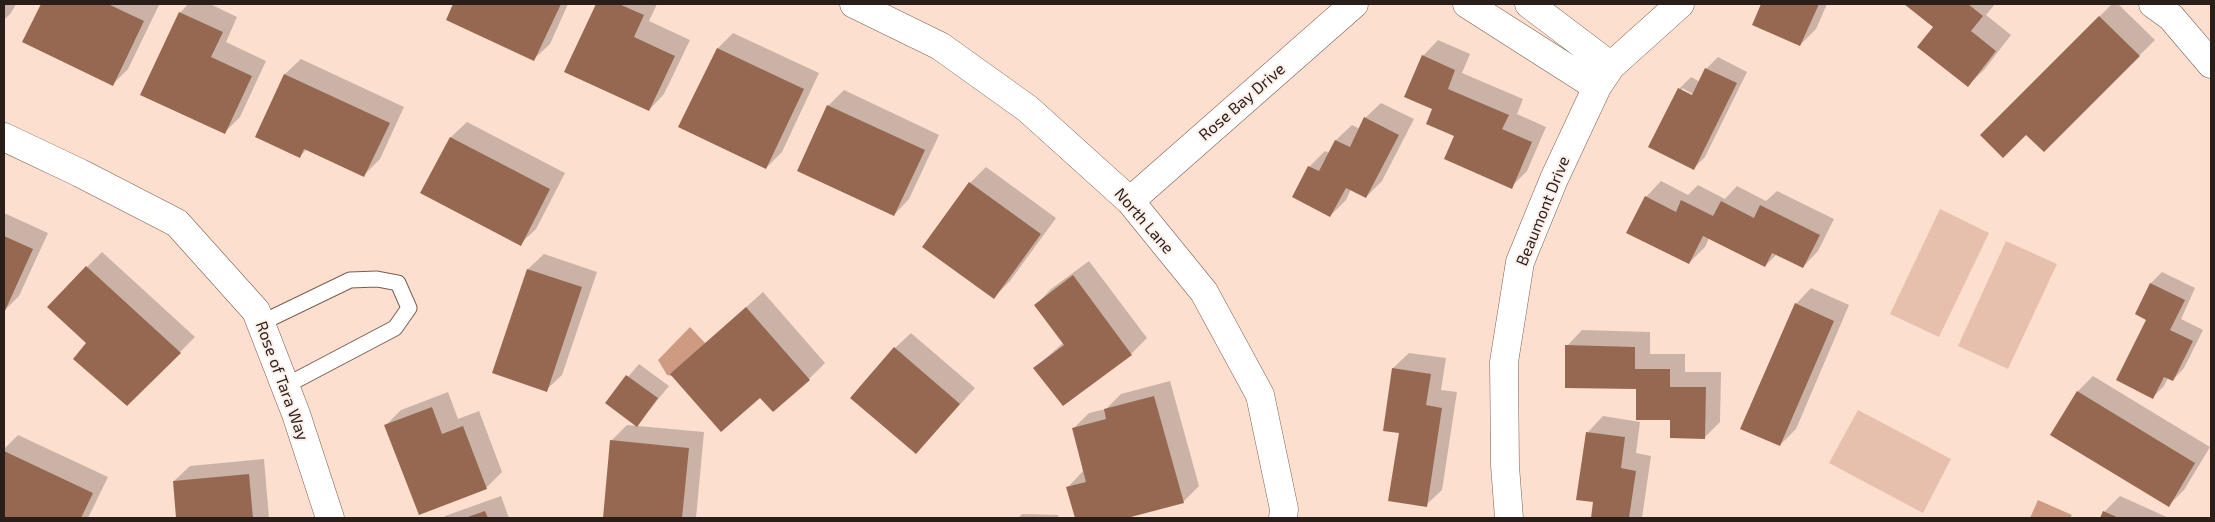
<!DOCTYPE html>
<html>
<head>
<meta charset="utf-8">
<style>
  body { margin:0 }
  #map { position:relative; width:2215px; height:522px; overflow:hidden; background:#fddfd0; font-family:"Exo 2",sans-serif }
  canvas { display:block }
  .frame { position:absolute; inset:0; border:5px solid #291e19; pointer-events:none }
</style>
</head>
<body>
<div id="map">
<canvas width="2215" height="522"></canvas>
<div class="frame"></div>
</div>
<script>
const context = document.querySelector('canvas').getContext('2d');
context.lineJoin = 'round';
function paint(path, color) { context.fillStyle = color; context.fill(path, 'evenodd'); }
function strokePath(path, color, width, dash) { context.strokeStyle = color; context.lineWidth = width; context.lineCap = dash ? 'butt' : 'round'; context.setLineDash(dash || []); context.stroke(path); }
function write(font, color, halo, rows, align = 'center') {
  context.font = font + ' "Exo 2",sans-serif'; context.lineWidth = 4; context.setLineDash([]); context.textBaseline = 'middle'; context.strokeStyle = halo; context.fillStyle = color; for (const [text, x, y, turn = 0] of rows) {
    context.save(); context.translate(x, y); context.rotate((+turn || 0) * Math.PI / 180); context.textAlign = isNaN(turn) ? turn : align; if (halo) context.strokeText(text, 0, 0); context.fillText(text, 0, 0); context.restore();
  }
}
paint(new Path2D(`
  M1940 209 1989 233 1939 337 1890 314Z
  M2006 241 2057 264 2008 369 1958 346Z
  M1858 410 1951 459 1923 513 1829 463Z`), '#e6c0ad');
paint(new Path2D(`
  M690 327 706 344 672 376 667 375 658 360Z
  M2038 500 2072 515 2070 518H2030Z`), '#ce9b82');
paint(new Path2D(`
  M4 4H16L11 13 4 20Z
  M42 4H156L159 5 128 69 113 84 24 42Z
  M188 4H210L237 17 226 42 266 61 240 117 224 133 180 13Z
  M455 4H568L550 44 534 59 448 19Z
  M597 4H657L649 21 690 40 664 94 649 110 566 71Z
  M1762 4H1827L1816 29 1800 45 1753 24Z
  M1906 4H1995L1986 15 2011 35 1984 70 1968 85 1935 26Z
  M2112 4H2118L2155 40 2044 150 2027 133 1981 135Z
  M733 33 819 73 782 152 766 168 680 127 718 48Z
  M1438 40 1470 54 1462 73 1523 99 1517 114 1546 127 1527 171 1511 187 1455 135 1434 108 1423 56Z
  M1718 57 1747 72 1705 157 1694 168 1650 147 1679 89 1691 77 1700 82 1706 69ZM1682 88 1698 97 1697 99 1682 91Z
  M301 59 404 107 380 159 364 175 307 149 300 156 256 136 285 74Z
  M844 90 939 135 909 199 894 215 828 106Z
  M1381 103 1414 119 1382 181 1366 197 1351 189 1346 200 1330 216 1309 167 1325 151 1330 153 1336 140 1352 125 1360 129 1365 118Z
  M467 122 565 173 536 229 520 244 421 193 451 137Z
  M986 167 1056 218 1010 281 994 297 924 246 970 183Z
  M1661 181 1688 195 1698 185 1725 199 1737 186 1766 201 1777 191 1834 219 1818 251 1803 267 1777 254 1765 266 1709 238 1705 247 1689 263 1646 197Z
  M4 213 48 233 19 296 4 311Z
  M102 252 195 337 127 405 88 342 87 267Z
  M544 254 597 272 562 375 546 390 493 372 528 269Z
  M1089 261 1147 338 1131 354 1035 368 1064 342 1036 305 1051 289Z
  M2162 272 2195 288 2181 319 2203 330 2184 368 2173 380 2168 378 2164 386 2153 397 2148 319 2151 283Z
  M1811 288 1849 305 1796 429 1780 445 1796 304Z
  M763 292 825 363 809 379 773 411 760 396 672 374Z
  M1582 330 1650 332V354H1685V372H1721L1720 422 1705 437 1671 419 1637 388 1567 346Z
  M911 333 975 388 916 453 895 348Z
  M1409 353 1446 358 1441 390 1457 392 1442 490 1426 505 1393 368Z
  M639 364 669 386 637 425 606 403Z
  M2093 376 2210 447 2184 490 2169 505 2051 435 2078 391Z
  M1170 381 1199 486 1183 502 1122 518H1076L1068 487 1083 471 1073 429 1089 413 1106 409 1121 394Z
  M448 392 458 419 479 411 502 472 486 488 386 425 401 410Z
  M1603 416 1640 422 1636 453 1651 456 1642 518H1592L1595 501 1578 499 1588 432Z
  M627 425 704 432 696 518H604L611 441Z
  M18 435 108 477 88 518H4V449Z
  M264 459 269 518H177L174 481 190 466Z
  M501 496 509 518H443L445 516Z
  M2120 496 2169 518H2101L2104 512Z
  M1022 514 1058 515V518H1018Z`), '#0003');
paint(new Path2D(`
  M41 4H108L144 21 113 86 22 42Z
  M453 4H561L534 61 446 20Z
  M596 4H619L644 15 634 37 675 56 649 111 564 72Z
  M1761 4H1819L1800 46 1752 25Z
  M1904 4H1968L1983 16 1971 31 1996 51 1968 87 1917 47 1933 27Z
  M179 12 223 32 211 57 252 76 225 134 140 95Z
  M2099 16 2140 56 2044 152 2026 135 2003 158 1980 135Z
  M717 48 804 89 766 169 678 127Z
  M1422 55 1455 70 1448 89 1509 115 1502 129 1532 142 1512 189 1444 159 1454 136 1426 124 1432 109 1404 97Z
  M1705 68 1737 83 1694 170 1648 147 1678 88 1692 95Z
  M284 74 390 123 364 177 304 149 300 158 255 137Z
  M827 105 925 150 894 216 797 171Z
  M1364 117 1399 135 1366 198 1346 188 1330 217 1292 197 1308 166 1319 171 1335 140 1350 147Z
  M450 137 550 189 521 246 420 193Z
  M969 182 1041 234 994 299 922 247Z
  M1645 196 1676 212 1681 200 1713 216 1721 201 1754 218 1760 205 1820 235 1803 268 1772 253 1765 267 1703 236 1689 264 1626 233Z
  M4 236 33 249 4 313Z
  M86 266 181 353 127 406 73 359 86 343 47 307Z
  M527 269 582 287 547 392 492 373Z
  M1073 275 1132 355 1063 406 1033 368 1064 345 1034 305Z
  M2150 283 2185 300 2170 330 2193 341 2173 381 2164 377 2153 399 2116 380 2146 320 2135 314Z
  M1795 303 1834 321 1780 446 1740 429Z
  M746 307 810 380 773 412 760 398 721 432 670 374Z
  M1565 345 1635 347V369H1670V387H1706L1705 439 1670 438V420H1636V389L1565 388Z
  M894 347 960 404 916 454 850 398Z
  M1392 368 1431 374 1426 405 1442 408 1427 507 1388 501 1399 433 1383 431Z
  M626 375 658 398 637 427 605 403Z
  M2077 391 2195 463 2169 507 2050 435Z
  M1154 396 1184 503 1127 518H1075L1066 487 1086 482 1072 428 1106 419 1104 409Z
  M432 407 442 434 463 426 487 489 419 515 384 425Z
  M1586 432 1625 437 1621 468 1636 471 1629 518H1591L1593 502 1576 500Z
  M610 440 689 448 682 518H603Z
  M4 451 93 493 81 518H4Z
  M249 474 253 518H176L173 481Z
  M485 511 488 518H465Z
  M2103 511 2119 518H2100Z`), '#976851');
const service = new Path2D(`
  M261 323 350 280 377 279 398 283 409 308 395 328 285 386`);
const minor = new Path2D(`
  M1467 4 1597 87
  M1529 4 1611 66
  M2153 4 2171 17 2211 64
  M4 137 80 173 177 223 256 311 296 414 330 518
  M1509 518 1505 466 1504 362 1520 262 1554 179 1597 87 1611 66 1680 4`);
const tertiary = new Path2D(`
  M854 4 940 46 1028 109 1130 201 1204 292 1260 395 1284 509 1283 518
  M1130 201 1354 4`);
strokePath(service, '#785e52', 17);
strokePath(minor, '#785e52', 29);
strokePath(tertiary, '#785e52', 29);
strokePath(service, '#fff', 15);
strokePath(minor, '#fff', 28);
strokePath(tertiary, '#fff', 28);
write('16px', '#291e19', '#fdf0ea', [
  ["Rose Bay Drive",1242,102,-41],
  ["Beaumont Drive",1543,211,-68],
  ["North Lane",1144,221,49],
  ["Rose of Tara Way",282,381,70]
]);
</script>
</body>
</html>
